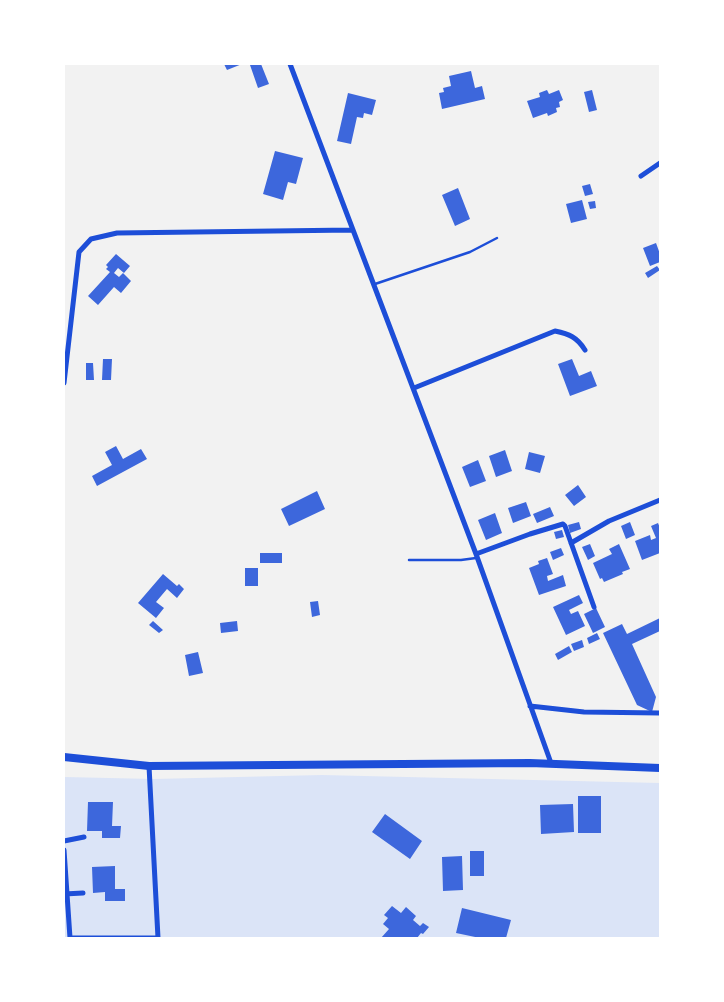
<!DOCTYPE html>
<html>
<head>
<meta charset="utf-8">
<style>
  body { margin:0 }
  #map { position:relative; width:724px; height:1002px; overflow:hidden; background:#f2f2f2; font-family:Figtree,sans-serif }
  canvas { display:block }
  .frame { position:absolute; inset:0; border:65px solid #fff; pointer-events:none }
</style>
</head>
<body>
<div id="map">
<canvas width="724" height="1002"></canvas>
<div class="frame"></div>
</div>
<script>
const context = document.querySelector('canvas').getContext('2d');
context.lineJoin = 'round';
function paint(path, color) { context.fillStyle = color; context.fill(path, 'evenodd'); }
function strokePath(path, color, width, dash) { context.strokeStyle = color; context.lineWidth = width; context.lineCap = dash ? 'butt' : 'round'; context.setLineDash(dash || []); context.stroke(path); }
paint(new Path2D(`
  M322 775 660 783V938H64V777L154 779Z`), '#dbe4f7');
paint(new Path2D(`
  M224 64H242L227 70Z
  M254 64H261L269 84 258 88 250 65Z
  M471 71 475 88 482 86 485 99 442 109 439 93 444 92 443 88 451 86 449 76Z
  M547 90 549 94 559 90 563 100 559 102 560 107 556 108 557 112 548 116 547 113 533 118 527 101 540 97 539 93Z
  M592 90 597 110 589 112 584 92Z
  M348 93 376 100 372 115 364 113 363 118 357 117 351 144 337 141Z
  M275 151 303 158 296 184 288 182 283 200 263 194Z
  M590 184 593 194 585 196 582 186Z
  M458 188 470 219 455 226 442 195Z
  M582 200 587 219 571 223 566 204Z
  M595 201 596 208 590 209 588 202Z
  M656 243 660 254V262L650 266 643 248Z
  M116 254 130 266 124 273 118 268 114 273 119 277 123 273 131 281 121 293 114 287 98 305 88 296 110 272 106 269 108 267 106 265Z
  M657 266 660 270 648 278 645 273Z
  M103 359H112L111 380H102Z
  M572 359 579 376 591 371 597 386 570 396 558 364Z
  M86 363H93L94 380H86Z
  M116 446 123 459 141 449 147 459 97 486 92 476 112 465 105 452Z
  M505 450 512 471 496 477 489 456Z
  M529 452 545 456 540 473 525 469Z
  M478 460 486 481 470 487 462 467Z
  M578 485 586 497 574 506 565 495Z
  M317 491 325 509 289 526 281 509Z
  M526 502 531 516 513 523 508 508Z
  M550 507 554 516 537 523 533 514Z
  M495 513 502 533 486 540 478 520Z
  M579 522 581 529 570 533 568 525Z
  M630 522 635 535 626 539 621 526Z
  M658 523 660 528V553L642 560 635 541 650 535 651 540 656 538 651 526Z
  M562 530 564 537 556 539 554 532Z
  M590 544 595 556 588 560 582 547Z
  M619 544 630 569 622 572 623 574 604 582 602 578 600 579 593 563 612 554 609 549Z
  M561 548 564 555 553 560 550 552Z
  M260 553H282V563H260Z
  M547 558 553 574 547 576 548 581 563 575 566 586 539 595 529 568 539 564 538 561Z
  M245 568H258V586H245Z
  M163 574 177 586 179 584 184 589 177 598 167 589 156 602 164 608 156 618 138 603Z
  M579 595 583 603 569 610 571 614 578 611 585 626 566 635 553 607Z
  M318 601 320 615 312 617 310 602Z
  M596 608 605 627 593 633 584 614Z
  M660 618V631L632 644 656 697 652 712 637 705 603 633 622 624 627 634Z
  M153 621 163 630 159 633 149 625Z
  M237 621 238 631 221 633 220 623Z
  M597 633 600 639 589 644 587 638Z
  M582 640 584 647 574 651 571 644Z
  M569 646 572 652 558 660 555 654Z
  M198 652 203 673 189 676 185 655Z
  M578 796H601V833H578Z
  M88 802H113L112 826H121L120 838H102V831H87Z
  M573 804 574 832 541 834 540 805Z
  M385 814 422 841 410 859 372 832Z
  M470 851H484V876H470Z
  M462 856 463 890 443 891 442 857Z
  M115 866V889H125V901H105V892L93 893 92 867Z
  M392 906 401 913 406 907 416 916 413 920 420 926 423 923 429 927 423 934 421 933 417 938H381L389 929 383 924 388 918 384 915Z
  M462 908 511 920 506 938H480L456 933Z`), '#3d67dc');
strokePath(new Path2D(`
  M375 284 470 252 497 238
  M409 560H461L476 558`), '#1d4ed8', 2.5);
strokePath(new Path2D(`
  M290 64 476 554 551 763
  M641 176 660 163
  M64 383 79 252 91 239 117 233 352 230
  M414 388 555 331C569 334 577 337 585 350
  M571 543 609 521 660 500
  M476 554 530 534 563 524 565 526 594 607
  M530 706 584 712 660 713
  M149 766 158 938
  M64 841 84 837
  M64 850 70 938
  M64 894 83 893
  M70 938H158`), '#1d4ed8', 5);
strokePath(new Path2D(`
  M64 757 149 766 530 763 660 768`), '#1d4ed8', 8);
</script>
</body>
</html>
